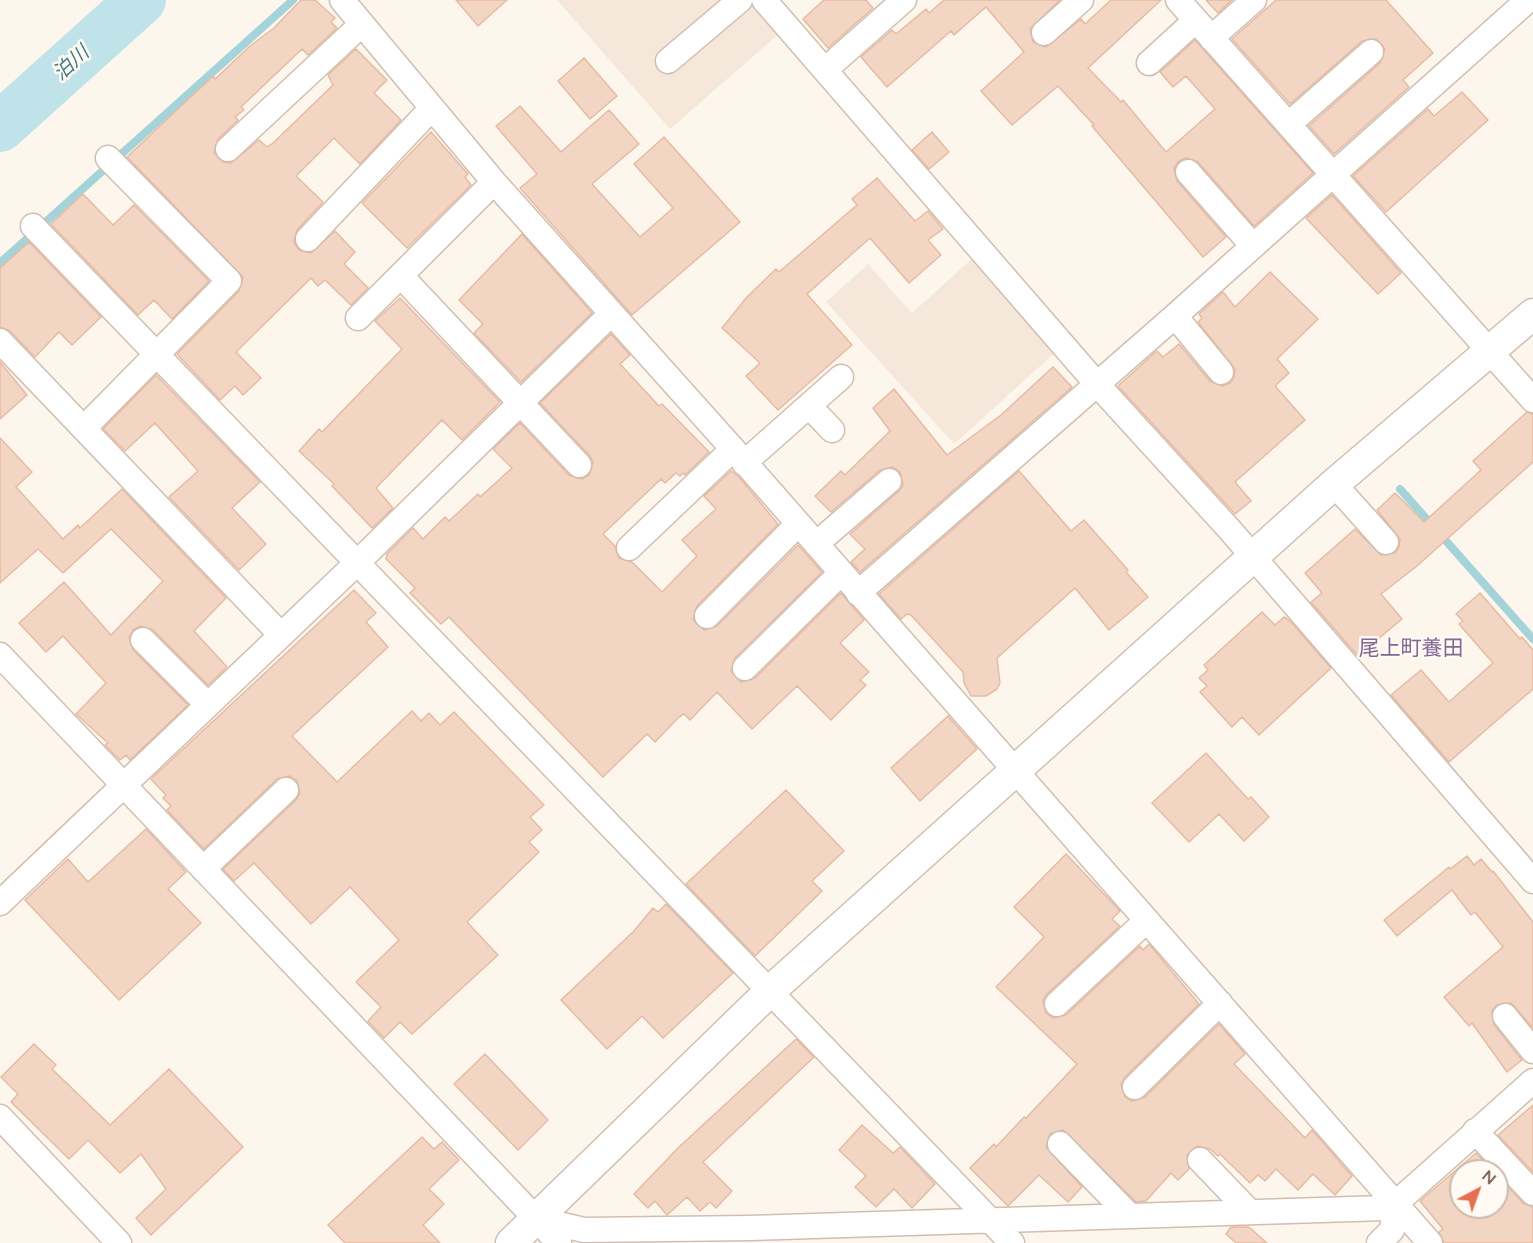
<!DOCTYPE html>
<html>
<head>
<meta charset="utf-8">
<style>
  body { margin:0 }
  #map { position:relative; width:1533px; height:1243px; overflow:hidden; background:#fdf6ec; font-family:Lato,sans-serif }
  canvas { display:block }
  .north { position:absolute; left:1449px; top:1159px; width:60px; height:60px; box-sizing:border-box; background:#fffaf3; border:2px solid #cabbb1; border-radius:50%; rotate:41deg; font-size:16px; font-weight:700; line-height:24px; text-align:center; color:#7a5c4d }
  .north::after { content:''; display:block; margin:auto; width:21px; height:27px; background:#e76f51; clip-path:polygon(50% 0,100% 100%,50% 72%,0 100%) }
</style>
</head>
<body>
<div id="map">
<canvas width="1533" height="1243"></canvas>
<div class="north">N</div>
</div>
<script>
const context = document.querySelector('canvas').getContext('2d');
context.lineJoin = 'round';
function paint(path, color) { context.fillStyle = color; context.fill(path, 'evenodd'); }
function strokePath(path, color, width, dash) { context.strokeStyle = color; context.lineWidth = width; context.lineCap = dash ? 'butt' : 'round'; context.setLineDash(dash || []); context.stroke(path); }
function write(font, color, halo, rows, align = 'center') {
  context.font = font + ' Lato,"Noto Sans JP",sans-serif'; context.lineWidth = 5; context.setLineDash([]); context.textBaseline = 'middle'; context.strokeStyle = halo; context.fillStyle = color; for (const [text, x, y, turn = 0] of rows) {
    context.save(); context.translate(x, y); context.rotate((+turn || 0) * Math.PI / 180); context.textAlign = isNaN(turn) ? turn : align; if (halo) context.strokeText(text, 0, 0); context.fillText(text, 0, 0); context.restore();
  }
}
paint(new Path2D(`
  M557 0H753L781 32 670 129Z
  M975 256 1059 349 954 444 826 302 868 264 912 313Z`), '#f5e8da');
strokePath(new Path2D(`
  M0 263 293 0
  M1400 489 1533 639`), '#a5d3da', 8);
strokePath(new Path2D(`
  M0 127 141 0`), '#bfe3e8', 50);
const building = new Path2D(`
  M301 0H315L335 18 331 22 337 28 308 55 302 49 241 107 244 110 235 117 238 120 218 139 214 153 223 162 231 163 259 140 267 147 273 143 333 85 328 75 356 49 387 80 374 93 401 120 360 164 334 138 296 176 323 202 297 230 294 242 299 250 311 253 335 231 355 252 344 264 368 288 351 305 325 280 318 286 311 278 236 352 261 378 243 395 235 386 220 400 177 354 239 291 243 277 127 157 213 76 215 79 250 46 274 28Z
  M456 0H507L478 26Z
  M824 0H866L873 8 828 48 803 19Z
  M944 0H1060L1030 29 1033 42 1046 47 1081 19 1085 24 1111 0H1161L1088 68 1121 102 1123 100 1166 152 1215 109 1186 76 1173 87 1160 72 1195 40 1313 173 1254 226 1198 162 1186 158 1179 161 1174 168 1177 181 1226 237 1203 257 1092 126 1094 125 1058 86 1012 125 981 91 1024 52 986 7 954 35 951 31 887 87 861 57 892 30 896 34 926 9 929 13Z
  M1206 0H1232L1218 13Z
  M1276 0H1386L1433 53 1403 80 1409 87 1334 154 1309 126 1380 63 1385 49 1376 39 1362 41 1290 104 1232 39Z
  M584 58 617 96 590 119 558 81Z
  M1462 92 1488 120 1386 212 1353 176 1428 109 1434 116Z
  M520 106 561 152 609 110 639 144 592 184 640 237 673 208 634 164 664 137 740 222 632 315 520 188 537 174 496 126Z
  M431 132 468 174 465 177 471 185 407 248 362 203Z
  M932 132 949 152 929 169 912 150Z
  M877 178 915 221 928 211 943 229 928 240 941 255 909 283 870 238 807 294 852 345 778 410 746 376 760 363 722 328 747 297 776 269 779 272 857 205 852 199Z
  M83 194 113 225 134 205 209 281 172 319 154 300 138 315 51 224Z
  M1332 195 1401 273 1378 294 1306 218Z
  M522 234 592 313 521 382 474 333 483 324 459 300Z
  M29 242 101 317 72 345 59 332 35 357 10 331 0 327V268Z
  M1270 272 1318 319 1277 359 1289 373 1275 386 1305 420 1235 482 1251 501 1235 514 1118 386 1157 351 1163 357 1179 344 1210 381 1223 386 1230 383 1234 378 1235 369 1198 322 1202 318 1199 314 1223 292 1235 307Z
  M400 298 500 402 462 440 442 420 376 488 393 508 372 528 332 486 334 484 299 451 319 429 322 432 402 349 375 321Z
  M611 334 630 355 620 364 659 406 662 404 709 452 685 475 683 473 680 476 676 473 665 483 661 479 603 534 615 546 619 558 632 562 662 592 697 556 682 540 716 509 704 496 731 471 739 477 778 524 697 606 693 620 704 630 717 626 798 545 822 572 735 658 731 671 741 682 755 678 841 593 864 620 840 643 869 672 860 680 866 685 831 720 797 686 752 729 717 692 690 720 684 714 679 717 655 742 647 734 603 777 449 617 441 624 410 593 415 588 386 559 387 554 413 528 423 539 445 517 449 521 478 494 480 497 512 468 493 449 520 423 569 475 582 479 589 475 593 462 590 456 540 403Z
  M0 362 27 395 0 419Z
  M1053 367 1072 387 860 572 851 562 865 549 850 534 899 491 903 485 900 472 893 467 880 470 831 512 815 496 841 471 845 475 890 431 873 408 894 389 947 455 1001 415Z
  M156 375 260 482 232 508 266 544 239 570 169 497 198 471 155 423 125 451 103 429Z
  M1527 412 1533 414V462L1417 566 1381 594 1402 619 1358 656 1311 602 1322 593 1305 573 1355 529 1381 555 1395 553 1399 547 1400 539 1377 510 1395 493 1424 522 1481 470 1473 461Z
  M0 438 32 472 16 487 63 539 78 525 80 528 122 489 226 598 194 631 227 667 208 685 153 630 140 626 133 630 129 637 133 650 188 705 130 760 126 755 120 760 105 745 108 743 76 714 106 683 63 636 46 652 19 623 64 582 111 635 163 581 111 529 63 573 38 549 0 583Z
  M1019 471 1071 531 1084 520 1128 570 1126 572 1148 597 1109 630 1075 588 997 658 1000 683 997 689 986 696H971L964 683 963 672 911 615 907 614 901 619 879 594Z
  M354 590 376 613 366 622 388 647 292 736 337 782 412 711 421 721 429 713 440 725 454 712 544 805 530 817 542 830 529 842 539 852 467 922 498 955 412 1034 400 1022 384 1038 368 1021 381 1007 356 982 399 940 350 887 311 924 254 863 234 881 223 869 296 800 300 793 297 781 289 776 277 779 204 849 167 810 171 806 163 798 166 795 151 779Z
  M1480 593 1520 639 1522 637 1533 650V689L1449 762 1391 695 1421 670 1449 702 1493 663 1459 624 1463 621 1456 614Z
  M1262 612 1275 625 1284 617 1289 620 1331 668 1259 735 1242 717 1232 727 1200 692 1207 686 1199 678 1208 670 1204 665Z
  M948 716 977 749 920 801 891 768Z
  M1206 753 1248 799 1251 797 1269 817 1244 841 1219 814 1189 842 1152 803Z
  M786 790 844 851 812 881 822 891 755 956 686 884Z
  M146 829 186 872 168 889 201 923 119 1000 25 900 68 859 88 882Z
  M1066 854 1120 911 1112 919 1120 926 1047 994 1043 1000 1046 1013 1053 1018 1066 1015 1140 946 1143 950 1149 944 1199 1004 1125 1077 1121 1084 1125 1097 1132 1101 1145 1097 1219 1024 1245 1054 1234 1064 1305 1138 1312 1130 1352 1176 1335 1195 1313 1174 1298 1190 1276 1169 1265 1181 1258 1175 1250 1183 1220 1154 1218 1156 1210 1149 1197 1146 1187 1155 1189 1169 1178 1180 1171 1173 1146 1201 1136 1202 1063 1130 1050 1134 1046 1147 1082 1187 1068 1202 1039 1175 1008 1206 970 1168 994 1144 996 1147 1024 1117 1026 1118 1077 1064 996 987 1044 937 1014 907Z
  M1467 856 1474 865 1481 859 1492 872 1493 871 1533 922V1028L1511 1003 1497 1005 1492 1011 1494 1025 1522 1060 1507 1072 1472 1023 1469 1026 1444 997 1503 947 1475 912 1471 915 1452 890 1397 936 1384 920 1449 867 1450 869Z
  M666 904 733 973 663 1038 642 1016 607 1049 561 1000 634 931 653 908 658 912Z
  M796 1039 814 1057 703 1162 732 1191 716 1208 710 1202 700 1211 687 1197 667 1215 655 1201 648 1208 634 1194 679 1147Z
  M34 1044 56 1065 52 1069 110 1125 169 1069 243 1147 151 1235 136 1218 166 1189 141 1154 120 1173 88 1140 69 1159 11 1102 18 1094 1 1077Z
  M485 1054 548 1120 518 1150 454 1084Z
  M1533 1105V1172L1498 1135Z
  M862 1125 893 1153 900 1147 935 1184 912 1208 894 1189 876 1207 855 1187 866 1176 839 1150Z
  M422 1137 434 1149 442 1142 459 1160 429 1189 444 1204 423 1225 440 1243H345L328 1225Z
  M1476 1153 1493 1171H1461V1207H1497V1175L1523 1203 1533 1207V1243H1444L1439 1232 1443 1229 1420 1201Z
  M1231 1227H1249L1267 1243H1236L1226 1234Z`);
paint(building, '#f3d5c3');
strokePath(building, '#e6bba3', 1.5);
const minor = new Path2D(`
  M342 0 494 182 733 449 1430 1243
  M764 0 1096 383 1230 530 1533 881
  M1178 0 1533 400
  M1044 33 1081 0
  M1211 38 1254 0
  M668 61 740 0
  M1149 63 1196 20
  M826 69 904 0
  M1289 124 1371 52
  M228 149 362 24
  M1188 172 1253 246
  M33 226 1012 1243
  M308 239 432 108
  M401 276 579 465
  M1175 316 1221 372
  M358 318 494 182
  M0 341 281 635
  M809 406 832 430
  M84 428 229 281 108 158
  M744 463 841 377
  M1334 484 1386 542
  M816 544 889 481
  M629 548 733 449
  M858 593 1175 316 1528 0
  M707 616 798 524
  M143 640 208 705
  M0 655 559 1243
  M745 668 841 573
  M203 869 286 790
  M0 903 358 562 611 314
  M1057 1004 1146 921
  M1505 1016 1533 1051
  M1135 1087 1220 1003
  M0 1117 119 1243
  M1475 1131 1533 1193
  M1060 1144 1129 1215
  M1200 1160 1249 1211
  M536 1219 584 1230 750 1228 1384 1208 1395 1204 1533 1081
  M1379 1243 1392 1230 1395 1204`);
const tertiary = new Path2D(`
  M511 1243 769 992 1334 484 1533 314`);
strokePath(minor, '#d1beb0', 27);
strokePath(tertiary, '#d1beb0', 33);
strokePath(minor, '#fff', 24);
strokePath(tertiary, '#fff', 30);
write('italic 20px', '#437c86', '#fffaf3', [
  ["泊川",71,63,-42]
]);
write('21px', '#846695', '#fffaf3', [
  ["尾上町養田",1411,648]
]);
</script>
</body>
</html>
